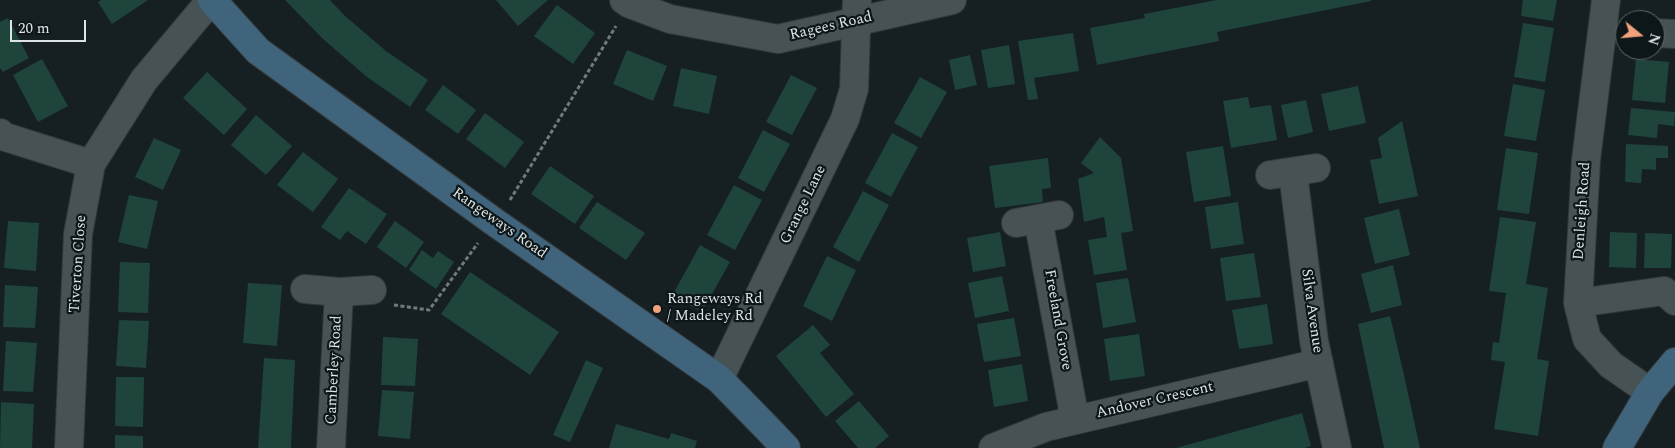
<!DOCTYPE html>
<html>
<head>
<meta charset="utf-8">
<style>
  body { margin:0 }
  #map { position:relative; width:1675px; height:448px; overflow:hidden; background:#162022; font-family:Spectral,serif }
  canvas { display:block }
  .north { position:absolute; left:1615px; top:10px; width:50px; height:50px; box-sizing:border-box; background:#0d1618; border:1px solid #60686a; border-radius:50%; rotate:107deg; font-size:14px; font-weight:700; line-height:20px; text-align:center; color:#dde4e5 }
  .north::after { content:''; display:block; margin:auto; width:18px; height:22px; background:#f1a17c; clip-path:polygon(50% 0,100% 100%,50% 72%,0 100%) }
  .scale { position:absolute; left:10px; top:20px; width:76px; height:22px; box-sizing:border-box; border:2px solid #dde4e5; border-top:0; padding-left:6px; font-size:15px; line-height:18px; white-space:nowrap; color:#dde4e5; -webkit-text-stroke:4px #0d1618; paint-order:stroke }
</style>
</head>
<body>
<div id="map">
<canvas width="1675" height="448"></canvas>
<div class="north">N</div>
<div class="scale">20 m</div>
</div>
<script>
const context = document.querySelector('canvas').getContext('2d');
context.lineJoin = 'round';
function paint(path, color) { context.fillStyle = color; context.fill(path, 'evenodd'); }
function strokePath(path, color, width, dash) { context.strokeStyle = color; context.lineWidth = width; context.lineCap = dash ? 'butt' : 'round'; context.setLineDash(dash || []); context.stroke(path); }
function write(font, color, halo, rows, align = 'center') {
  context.font = font + ' Spectral,serif'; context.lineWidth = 4.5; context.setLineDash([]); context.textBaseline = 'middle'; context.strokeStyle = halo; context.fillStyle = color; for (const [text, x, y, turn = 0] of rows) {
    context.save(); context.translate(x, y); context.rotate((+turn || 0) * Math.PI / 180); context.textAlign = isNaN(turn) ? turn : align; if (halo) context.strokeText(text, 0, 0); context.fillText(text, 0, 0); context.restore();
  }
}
paint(new Path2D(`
  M101 0H148L112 24 98 2Z
  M285 0H330L344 15 386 51 428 80 410 107 367 77 323 39Z
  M496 0H548L518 26Z
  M1217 0H1371V1L1217 32 1219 41 1097 65 1090 28 1145 18 1144 14Z
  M1523 0H1557L1553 21 1521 16Z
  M557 5 595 33 573 64 534 36Z
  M8 18 29 58 3 72 0 68V22Z
  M1523 23 1554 28 1545 82 1514 77Z
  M1073 33 1079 71 1034 78 1038 99 1028 100 1018 41Z
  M1009 45 1015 84 988 88 981 50Z
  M627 50 667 66 653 101 613 84Z
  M970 55 977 85 955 90 949 60Z
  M42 59 68 106 38 122 13 75Z
  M1636 59 1669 62 1665 103 1632 100Z
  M681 68 717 76 709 114 673 106Z
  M207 72 247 109 224 135 183 98Z
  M791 75 817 88 792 135 766 122Z
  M920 77 947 92 921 138 894 123Z
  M1513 84 1545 90 1536 141 1504 136Z
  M443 85 476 110 458 134 425 110Z
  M1358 86 1366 123 1329 131 1321 94Z
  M1248 97 1250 108 1271 105 1277 140 1231 148 1223 101Z
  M1306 100 1313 132 1288 138 1281 105Z
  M1631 108 1675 112 1674 126 1658 124 1657 138 1628 135Z
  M485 113 524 142 505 168 466 139Z
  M256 115 292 146 266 175 231 145Z
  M1402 121 1418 196 1379 204 1370 160 1382 158 1378 138Z
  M763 130 790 144 764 192 738 178Z
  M892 133 918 147 891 197 865 183Z
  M1100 137 1121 158 1133 231 1121 233 1127 270 1094 275 1088 240 1107 237 1104 217 1084 222 1078 179 1094 173 1081 163Z
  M154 138 181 150 163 190 135 177Z
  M1626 144 1668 146V158H1656V170L1642 169 1641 183 1625 182Z
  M1223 146 1231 196 1194 202 1186 152Z
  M1506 148 1538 153 1529 214 1497 210Z
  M303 152 338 179 313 212 277 185Z
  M1048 158 1051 188 1042 189 1043 202 995 208 989 166Z
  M550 166 594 196 575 224 531 194Z
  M734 185 762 200 735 250 707 235Z
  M349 188 387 214 366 244 347 231 340 240 321 227Z
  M863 191 889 205 859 262 833 247Z
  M129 195 158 201 147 249 118 242Z
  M597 202 645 233 626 260 579 228Z
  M1238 202 1244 244 1211 249 1205 207Z
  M1399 209 1410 255 1375 264 1364 218Z
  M1500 217 1536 222 1526 284 1548 288 1537 359 1549 361 1538 436 1494 429 1505 362 1491 360 1493 342 1499 343 1506 293 1489 291Z
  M8 221 39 223 36 271 4 268Z
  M395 221 424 242 406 268 377 247Z
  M1000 232 1006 266 973 272 967 238Z
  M1610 232 1637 233 1636 268 1609 267Z
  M1645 233 1672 234 1671 268H1644Z
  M700 245 730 262 702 312 672 296Z
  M422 250 433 258 438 251 454 262 436 289 409 270Z
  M1254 253 1261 297 1226 301 1220 258Z
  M827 256 856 270 832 321 803 306Z
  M120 262 150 263 148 313 118 312Z
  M1393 265 1402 305 1371 313 1361 274Z
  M470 272 559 332 530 375 441 314Z
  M1002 276 1009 311 975 318 968 283Z
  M1128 278 1136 322 1103 328 1096 283Z
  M248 283 282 285 277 346 243 343Z
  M5 285 38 287 35 328 3 327Z
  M1267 304 1273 344 1239 349 1232 310Z
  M1390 316 1404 375 1420 448H1384L1358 324Z
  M1014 318 1021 356 984 362 977 324Z
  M119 320 149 321 146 368 116 366Z
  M813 325 830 345 820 353 854 394 826 417 776 356Z
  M1139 334 1145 376 1110 381 1104 339Z
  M383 337 418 339 415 386 381 385Z
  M6 341 37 343 33 392 3 391Z
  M264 358 295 360 291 448H258Z
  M586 360 603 368 570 442 553 435Z
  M1022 364 1028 401 994 407 988 370Z
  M116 377H144L143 427 115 426Z
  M382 390 414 392 410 439 378 436Z
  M859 401 889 436 875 448H858L835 421Z
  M1 402 34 404 32 448H0Z
  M1302 413 1311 446 1305 448H1176Z
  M616 424 669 439 671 433 697 441 695 448H609Z
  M115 435 143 436V448H115Z`), '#1f443c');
const street = new Path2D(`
  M624 0 630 4 670 19 778 39 952 0
  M1606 0 1586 160 1578 303 1587 339 1611 365 1650 392
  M1655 33 1675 34
  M0 133 2 136 91 164
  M1293 173 1314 341 1337 448
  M1270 175 1316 168
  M1038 219 1075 420
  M1016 223 1059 215
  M305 289 339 292 372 290
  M1578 303 1664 291 1675 301
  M719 379 845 119 854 89 857 0
  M69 448 78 234 91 164 144 80 211 0
  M331 448 339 292
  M993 448 1046 427 1319 363`);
const secondary = new Path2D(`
  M212 0 258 51 493 221 719 379 765 426 786 448
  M1617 448 1650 392 1675 362`);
strokePath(street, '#33393b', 30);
strokePath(secondary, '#33393b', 30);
strokePath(new Path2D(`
  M510 200 616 26
  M394 305 429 310 478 243`), '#727a7c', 3, [4, 2.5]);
strokePath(street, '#475255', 28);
strokePath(secondary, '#40647b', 28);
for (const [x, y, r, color] of [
  [657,309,5,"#f1a17c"]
]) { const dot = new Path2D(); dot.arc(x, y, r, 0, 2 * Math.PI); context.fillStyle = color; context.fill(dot); strokePath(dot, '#0d1618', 2); }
write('15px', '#dde4e5', '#0d1618', [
  ["Ragees Road",831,27,-13],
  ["Grange Lane",804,205,-64],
  ["Denleigh Road",1583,211,-86],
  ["Rangeways Road",499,224,35],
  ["Tiverton Close",79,264,-86],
  ["Silva Avenue",1311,311,82],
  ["Freeland Grove",1057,320,80],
  ["Camberley Road",335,370,-87],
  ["Andover Crescent",1155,401,-13]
]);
write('15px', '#dde4e5', '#0d1618', [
  ["Rangeways Rd",667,300],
  ["/ Madeley Rd",667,317]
], 'left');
</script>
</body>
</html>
